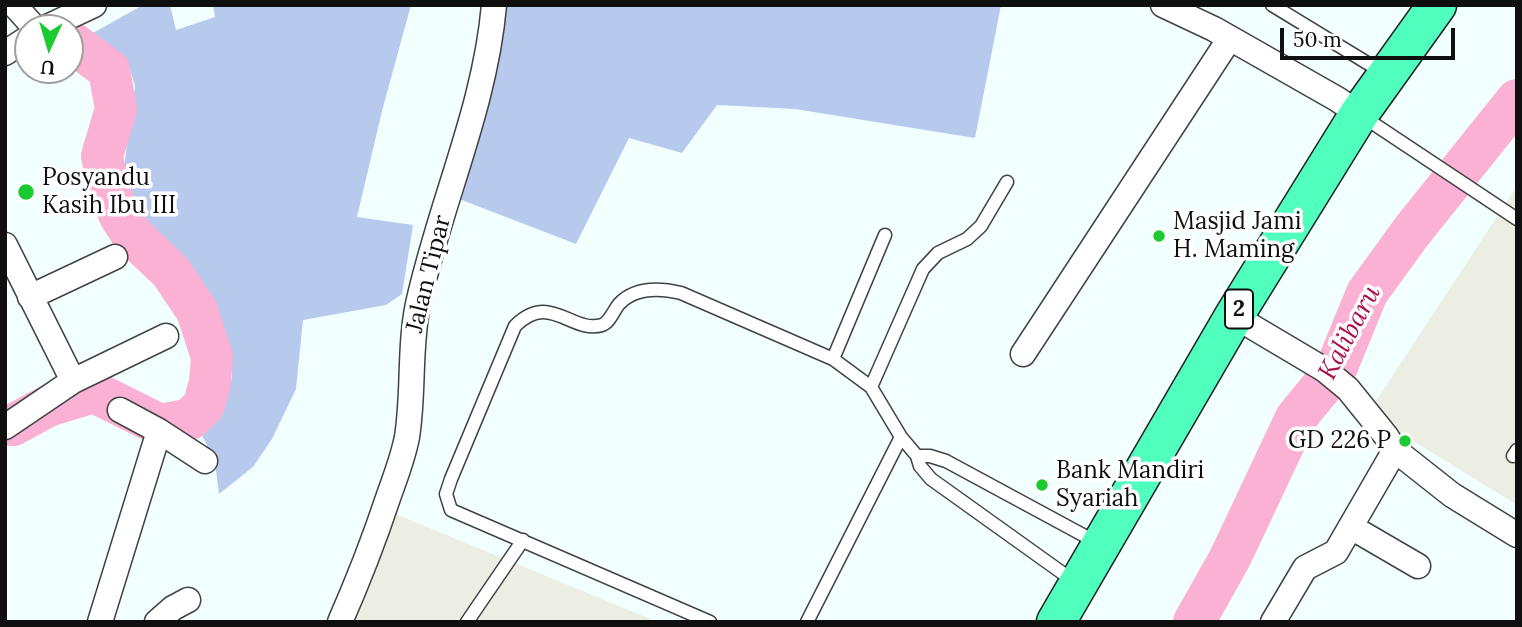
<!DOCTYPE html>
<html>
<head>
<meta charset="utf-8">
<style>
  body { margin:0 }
  #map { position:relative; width:1522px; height:627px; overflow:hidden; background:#f1ffff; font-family:Lora,serif }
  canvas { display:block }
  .frame { position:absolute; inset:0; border:7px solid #0f0f0f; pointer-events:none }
  .north { position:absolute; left:14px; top:14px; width:70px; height:70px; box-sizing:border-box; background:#fff; border:2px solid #9f9f9f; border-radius:50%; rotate:184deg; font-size:19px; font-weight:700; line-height:28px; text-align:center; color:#0f0f0f }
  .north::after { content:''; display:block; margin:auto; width:24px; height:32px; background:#1cca31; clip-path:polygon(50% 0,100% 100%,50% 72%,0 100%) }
  .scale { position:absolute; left:1280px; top:28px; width:175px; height:32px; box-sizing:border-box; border:4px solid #0f0f0f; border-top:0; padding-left:9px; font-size:21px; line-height:24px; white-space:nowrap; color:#0f0f0f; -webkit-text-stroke:5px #fff; paint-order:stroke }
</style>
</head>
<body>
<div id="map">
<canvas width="1522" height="627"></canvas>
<div class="frame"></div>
<div class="north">U</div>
<div class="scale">50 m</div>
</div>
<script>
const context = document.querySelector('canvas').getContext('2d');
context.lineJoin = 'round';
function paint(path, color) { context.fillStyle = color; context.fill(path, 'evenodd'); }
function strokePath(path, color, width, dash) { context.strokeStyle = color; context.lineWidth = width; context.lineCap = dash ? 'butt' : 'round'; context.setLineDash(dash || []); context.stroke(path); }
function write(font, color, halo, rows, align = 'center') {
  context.font = font + ' Lora,serif'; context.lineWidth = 7; context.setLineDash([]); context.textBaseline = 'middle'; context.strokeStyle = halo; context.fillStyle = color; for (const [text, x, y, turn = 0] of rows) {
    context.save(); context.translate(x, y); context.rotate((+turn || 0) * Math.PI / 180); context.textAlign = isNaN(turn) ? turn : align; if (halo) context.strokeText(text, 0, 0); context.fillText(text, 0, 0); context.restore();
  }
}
paint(new Path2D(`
  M1517 186V505L1368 413Z
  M388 511 658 622H344Z`), '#edeee3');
paint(new Path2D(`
  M143 5H170L176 30 215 17 213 5H411L382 111 357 217 413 225 402 294 386 305 303 320 296 389 272 439 253 467 219 494 215 462 199 429 217 414 232 378 231 348 210 302 158 239 145 228 122 182 135 86 128 63 84 38Z
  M495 5H1001L975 138 795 109 717 105 682 153 629 138 576 244 454 197Z`), '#b7caed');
strokePath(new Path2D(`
  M13 425 48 406 94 392 160 425 190 419 204 405 210 382 212 357 197 311 171 272 133 236 120 216 109 191 102 156 116 109 109 70 70 41
  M1194 622 1230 558 1296 418 1336 369 1367 293 1412 231 1517 100`), '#fab1d3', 42);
const lane = new Path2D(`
  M1272 5 1382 72
  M1362 116 1517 219
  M833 359 885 235
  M871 387 923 269 938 253 967 239 981 226 1007 182
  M1513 456 1517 450
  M1075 582 931 479 920 466 917 456H930L946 461 1096 542
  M467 622 523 540
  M710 622 451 510 446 494 451 479 515 326C550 291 571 334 602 325 610 322 614 310 619 304 635 287 660 288 681 293L833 359 871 387 901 437 917 456
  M807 622 901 437`);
const street = new Path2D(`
  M14 5 35 28
  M1163 5 1214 29 1337 99 1359 114
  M45 28 94 5
  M5 53 28 38
  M5 245 73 381
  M30 297 115 257
  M1234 316 1325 370 1348 389 1386 436 1395 450 1452 495 1517 535
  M1023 354 1230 38
  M120 410 159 431 205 461
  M5 427 73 381 166 336
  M1351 527 1418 566
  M100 622 159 431
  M157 622 173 608 188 600
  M340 622C358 581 374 540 388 498 395 478 403 458 407 437 414 393 409 348 418 304 440 203 485 109 494 5
  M1273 622 1305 568 1336 552 1395 450`);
const highway = new Path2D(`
  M1056 622 1234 316 1359 114 1437 5`);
strokePath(lane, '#424242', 15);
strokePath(street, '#424242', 27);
strokePath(highway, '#202020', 41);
strokePath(lane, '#fff', 12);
strokePath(street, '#fff', 24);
strokePath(highway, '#50febd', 38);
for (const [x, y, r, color] of [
  [26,192,9,"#1cca31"],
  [1159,236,7,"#1cca31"],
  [1405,441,7,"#1cca31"],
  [1042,485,7,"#1cca31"]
]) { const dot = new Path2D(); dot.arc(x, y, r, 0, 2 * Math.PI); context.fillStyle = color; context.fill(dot); strokePath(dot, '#fff', 2.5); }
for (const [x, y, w] of [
  [1239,309,28]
]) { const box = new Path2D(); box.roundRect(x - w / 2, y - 19.5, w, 39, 5); context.fillStyle = '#fff'; context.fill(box); strokePath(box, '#0f0f0f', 2); }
write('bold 23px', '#0f0f0f', null, [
  ["2",1239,309]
]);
write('24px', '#0f0f0f', '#fff', [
  ["Posyandu",42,178],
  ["Kasih Ibu III",42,206],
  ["Masjid Jami",1173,222],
  ["H. Maming",1173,250],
  ["GD 226 P",1391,441,"right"],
  ["Bank Mandiri",1056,471],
  ["Syariah",1056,499]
], 'left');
write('24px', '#0f0f0f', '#fff', [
  ["Jalan Tipar",429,274,-76]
]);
write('italic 26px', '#ab0e4c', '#fff', [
  ["Kalibaru",1350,333,-62]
]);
</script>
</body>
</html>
